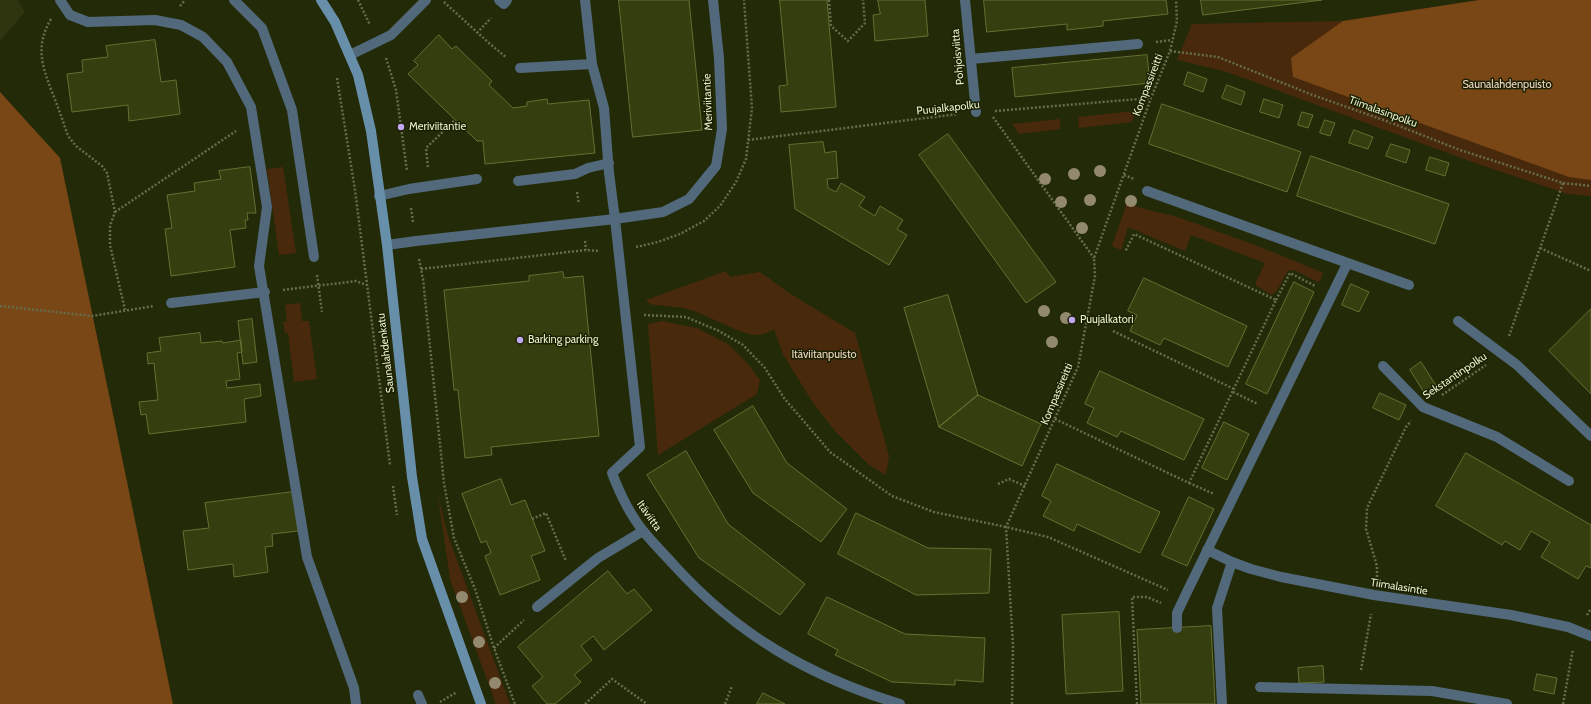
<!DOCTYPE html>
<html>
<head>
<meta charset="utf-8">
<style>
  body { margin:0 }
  canvas { display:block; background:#232a08 }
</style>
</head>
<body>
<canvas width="1591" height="704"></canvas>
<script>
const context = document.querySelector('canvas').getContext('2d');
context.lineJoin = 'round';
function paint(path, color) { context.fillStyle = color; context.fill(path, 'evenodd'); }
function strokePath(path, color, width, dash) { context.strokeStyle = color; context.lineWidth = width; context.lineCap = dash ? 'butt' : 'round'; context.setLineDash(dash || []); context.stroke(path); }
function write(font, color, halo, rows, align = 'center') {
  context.font = font + ' Cabin,sans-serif'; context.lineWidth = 3; context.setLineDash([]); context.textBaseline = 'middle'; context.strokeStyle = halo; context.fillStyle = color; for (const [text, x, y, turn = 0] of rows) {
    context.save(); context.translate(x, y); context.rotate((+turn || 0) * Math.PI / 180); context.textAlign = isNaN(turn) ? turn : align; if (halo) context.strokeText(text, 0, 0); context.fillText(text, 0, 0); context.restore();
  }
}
paint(new Path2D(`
  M0 0H18L25 12 0 41Z`), '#2e350f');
paint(new Path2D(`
  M1479 0H1591V196L1568 194 1478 164 1227 72 1177 60 1192 24 1343 21Z
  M1136 111 1132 122 1079 128 1078 117Z
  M1060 119V129L1019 134 1012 124Z
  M283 167 296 253 279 255 267 169Z
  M1127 203C1143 210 1160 212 1177 217 1226 234 1275 252 1323 273L1321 279 1318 282 1296 271 1289 270C1282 277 1281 289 1272 295L1256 286V282L1265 263 1191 235 1185 251 1128 227 1121 250 1112 246Z
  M726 271 730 277 760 272 789 293 855 333 889 456 886 475 869 465 836 432 813 403 783 354 774 329C769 332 763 335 757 335 742 336 705 313 687 309 675 306 662 306 650 304L646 300Z
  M300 303 302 321H309L317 379 294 382 288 333H285L283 322 287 321 285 305Z
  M662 321 697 328 728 344 749 365 760 380 757 394 658 455 648 324Z
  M438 496 448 536 510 704H496L450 579Z`), '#49290b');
paint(new Path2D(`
  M1479 0H1591V180L1569 177 1293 77 1291 58 1343 21Z
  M0 92 60 158 173 704H0Z`), '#794616');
const building = new Path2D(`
  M619 0H689L702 130 633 137Z
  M780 0H827L836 107 781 112 779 86 787 85Z
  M878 0H925L928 36 875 41 873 15 880 14Z
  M984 0H1166L1168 14 1103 21V26L1067 30V24L987 32Z
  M1201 0H1322L1203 15Z
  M439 35 452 49 456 46 492 81 489 85 513 108 527 106V102L547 99 548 104 589 100 595 153 485 164 483 141H477L408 74 418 65 414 61Z
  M155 40 161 82 176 80 180 114 129 121 128 105 72 112 67 74 83 72 82 60 108 57 106 46Z
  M1147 55 1150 83 1015 97 1012 68Z
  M1188 72 1207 79 1203 92 1184 85Z
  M1227 85 1245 92 1241 105 1222 98Z
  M1264 99 1283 105 1279 118 1260 112Z
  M1162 104 1301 152 1287 192 1149 144Z
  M1302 112 1313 115 1308 128 1298 125Z
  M1325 120 1335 123 1330 136 1320 133Z
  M1354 130 1373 137 1368 149 1349 143Z
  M948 134 1056 282 1026 303 919 155Z
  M823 142 825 153 836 151 838 178 827 179 828 188 836 192 841 183 865 197 859 206 875 216 880 206 903 220 897 229 907 235 889 265 795 209 789 145Z
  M1391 144 1410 150 1406 163 1386 156Z
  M1311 156 1449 204 1435 244 1297 196Z
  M1430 157 1449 163 1445 176 1426 170Z
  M250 167 256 213H247L248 220H245L246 228 230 230 235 267 171 276 165 229 172 228 167 195 195 191 194 183 221 179 219 171Z
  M563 272 564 278 583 276 599 436 491 447 492 455 465 458 458 390H454L444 290 529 281V276Z
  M1144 278 1247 326 1228 367 1164 338 1160 345 1130 331 1137 315 1128 311Z
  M1294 282 1314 292 1267 394 1246 384Z
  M1351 284 1369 292 1359 312 1342 305Z
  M948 295 978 395 939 427 904 308Z
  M1591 309V394L1549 351Z
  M252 319 257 362 243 364 238 321Z
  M200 333 201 343 222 341 223 343 241 340 242 352 237 353 240 379 226 381 227 388 260 384 261 396 244 399 246 422 149 434 146 414 141 415 139 402 158 400 154 363 148 364 147 353 161 351 159 338Z
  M1421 362 1437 387 1425 394 1410 370Z
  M1100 371 1204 419 1184 460 1121 431 1117 437 1087 423 1094 408 1085 404Z
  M1380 393 1406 405 1399 420 1373 408Z
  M978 395 1041 424 1022 466 939 427Z
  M753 406 787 463 847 509 821 542 753 493 714 430Z
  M1224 422 1249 434 1227 480 1202 468Z
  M686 451 728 524 805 584 780 615 699 558 647 475Z
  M1466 453 1591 525V568L1586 566 1578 579 1541 557 1550 542 1531 531 1520 550 1505 541 1502 545 1436 506Z
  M1057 464 1160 512 1140 553 1077 524 1074 531 1043 516 1051 501 1042 496Z
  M501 479 511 505 525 500 545 551 531 556 540 580 500 595 485 556 491 553 490 550 486 541 481 543 462 494Z
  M293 492 298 531 272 534 273 546 265 547 268 572 234 577 233 564 188 570 183 531 209 528 205 503Z
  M1189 497 1214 509 1187 566 1162 555Z
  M856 513 928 548 991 549 989 593 916 595 838 554Z
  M608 571 627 594 634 589 652 610 604 650 593 636 581 646 592 660 574 675 581 682 555 704H547L532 686 543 677 518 647Z
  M827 597 905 634 985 638 983 682 955 680V685L892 682 835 655 838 650 808 634Z
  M1119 612 1123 691 1066 694 1062 615Z
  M1211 626 1215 704H1141L1137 630Z
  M1323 666 1324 682 1299 683 1298 668Z
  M1537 674 1557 678 1554 694 1534 690Z
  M763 693 785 704H757Z`);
paint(building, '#353e0e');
strokePath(building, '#637031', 1);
strokePath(new Path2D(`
  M358 0 370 25
  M829 0 831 26 848 41 865 23 863 0
  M444 2 490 44 506 57
  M180 6 185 0
  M51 19C35 46 42 66 52 92 58 107 63 121 68 136L76 146 102 166 107 173 115 212 110 226V245L125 310
  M477 33 491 18
  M1156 42 1172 40
  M1170 51 1218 57 1310 94 1389 122 1460 150 1563 183 1591 186
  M386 58 396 90 407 171
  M337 78 355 190 390 465
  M995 111 1151 98
  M993 117 1094 258
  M748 140 958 114
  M428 167 426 148 455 120
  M1124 175 1134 179
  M577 192 579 204
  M411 208 413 222
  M115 212 236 131
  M585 241 586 250
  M636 247 658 242 680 234 704 221 720 206 736 182 746 159 752 108 744 0
  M1540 248 1591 271
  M419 259 423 279 444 483 454 538 475 589 494 648 515 704
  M421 269 586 250 600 251
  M317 275 322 312
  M283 290 356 281 366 285
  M1276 300 1290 273 1315 286
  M0 306 92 316 154 306
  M644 315 686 317 719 331 743 345 765 368 784 398 830 452 892 496 934 512 1006 527 1048 537 1168 590
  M1113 331 1234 389
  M1509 336 1563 183
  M1233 392 1258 404
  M1442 395 1486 365
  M1055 419 1189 483 1276 300 1134 234 1125 252
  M1189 483 1214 494
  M998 484 1009 479 1025 486
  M393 486 397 515
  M532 519 546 513 566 561
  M1377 577V566L1366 529 1367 508 1406 427 1411 421
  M1587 615 1591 608
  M494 648 524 620
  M1361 670 1371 614
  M440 702 457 692
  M585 704 612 679 647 704
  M725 704 732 686
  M1012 704 1013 646 1006 527 1078 367 1095 276 1094 258 1151 98 1170 51 1177 21 1176 0
  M1137 704 1132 597H1147L1161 603
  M1563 704 1573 649`), '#656d4b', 2.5, [2, 2]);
strokePath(new Path2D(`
  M60 0 70 15 88 22 155 20 181 25 203 37 227 62 251 107 267 207 259 266 307 557 354 688 356 704
  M234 0 262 28 292 110 314 257
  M499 0 504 4 507 0
  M350 55 391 35 426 0
  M971 59 1138 44
  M592 64 604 108 609 173 615 219
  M520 68 592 64 585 0
  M518 181 575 174 588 168 609 163
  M1147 191 1409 285
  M379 196 409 189 477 179
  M171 303 265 292
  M1458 321 1517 365 1591 436
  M1383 366 1423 407 1497 437 1569 481
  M537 607 598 558 643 531
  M1177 628V613L1184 598 1347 264
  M1260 687 1432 691 1507 704
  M418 695 422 704
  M1222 704 1217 608 1232 562`), '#51697a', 10);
strokePath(new Path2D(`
  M965 0 976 112
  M615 219 640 447 612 473C620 494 630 515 644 532 653 543 663 553 673 564 736 634 810 677 900 704
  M387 245 416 241 615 219 663 212 689 199 716 166 722 129 719 58 713 0
  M1207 550 1232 562 1251 569 1281 577 1374 595 1511 615 1568 627 1591 636`), '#51697a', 10);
strokePath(new Path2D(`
  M321 0 335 22 358 75 371 131 387 245 412 477 422 539 481 704`), '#688faa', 10);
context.fillStyle = '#93896f';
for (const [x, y] of [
  [1100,171],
  [1074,174],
  [1045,179],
  [1090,200],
  [1131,201],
  [1061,202],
  [1082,228],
  [1044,311],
  [1066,318],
  [1052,342],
  [462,597],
  [479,642],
  [495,683]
]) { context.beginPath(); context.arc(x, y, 6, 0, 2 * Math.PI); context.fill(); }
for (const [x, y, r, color] of [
  [401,127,4,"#c1a8f3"],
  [1072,320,4,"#c1a8f3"],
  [520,340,4,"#c1a8f3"]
]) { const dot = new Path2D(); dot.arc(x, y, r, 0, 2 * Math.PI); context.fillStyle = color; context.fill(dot); strokePath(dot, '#1a2001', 1.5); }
write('11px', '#e6efce', '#1a2001', [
  ["Pohjoisviitta",958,57,-95],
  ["Kompassireitti",1148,85,-69],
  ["Meriviitantie",708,102,-92],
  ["Puujalkapolku",948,108,-6],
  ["Tiimalasinpolku",1383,112,20],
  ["Saunalahdenkatu",386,353,-97],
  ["Sekstantinpolku",1455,376,-34],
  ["Kompassireitti",1057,394,-67],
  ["Itäviitta",649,516,55],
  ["Tiimalasintie",1399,587,9]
]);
write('11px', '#efd6c4', '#1a2001', [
  ["Saunalahdenpuisto",1507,85],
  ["Itäviitanpuisto",824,355]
]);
write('11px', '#e6efce', '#1a2001', [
  ["Meriviitantie",409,127],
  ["Puujalkatori",1080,320],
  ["Barking parking",528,340]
], 'left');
</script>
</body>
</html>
